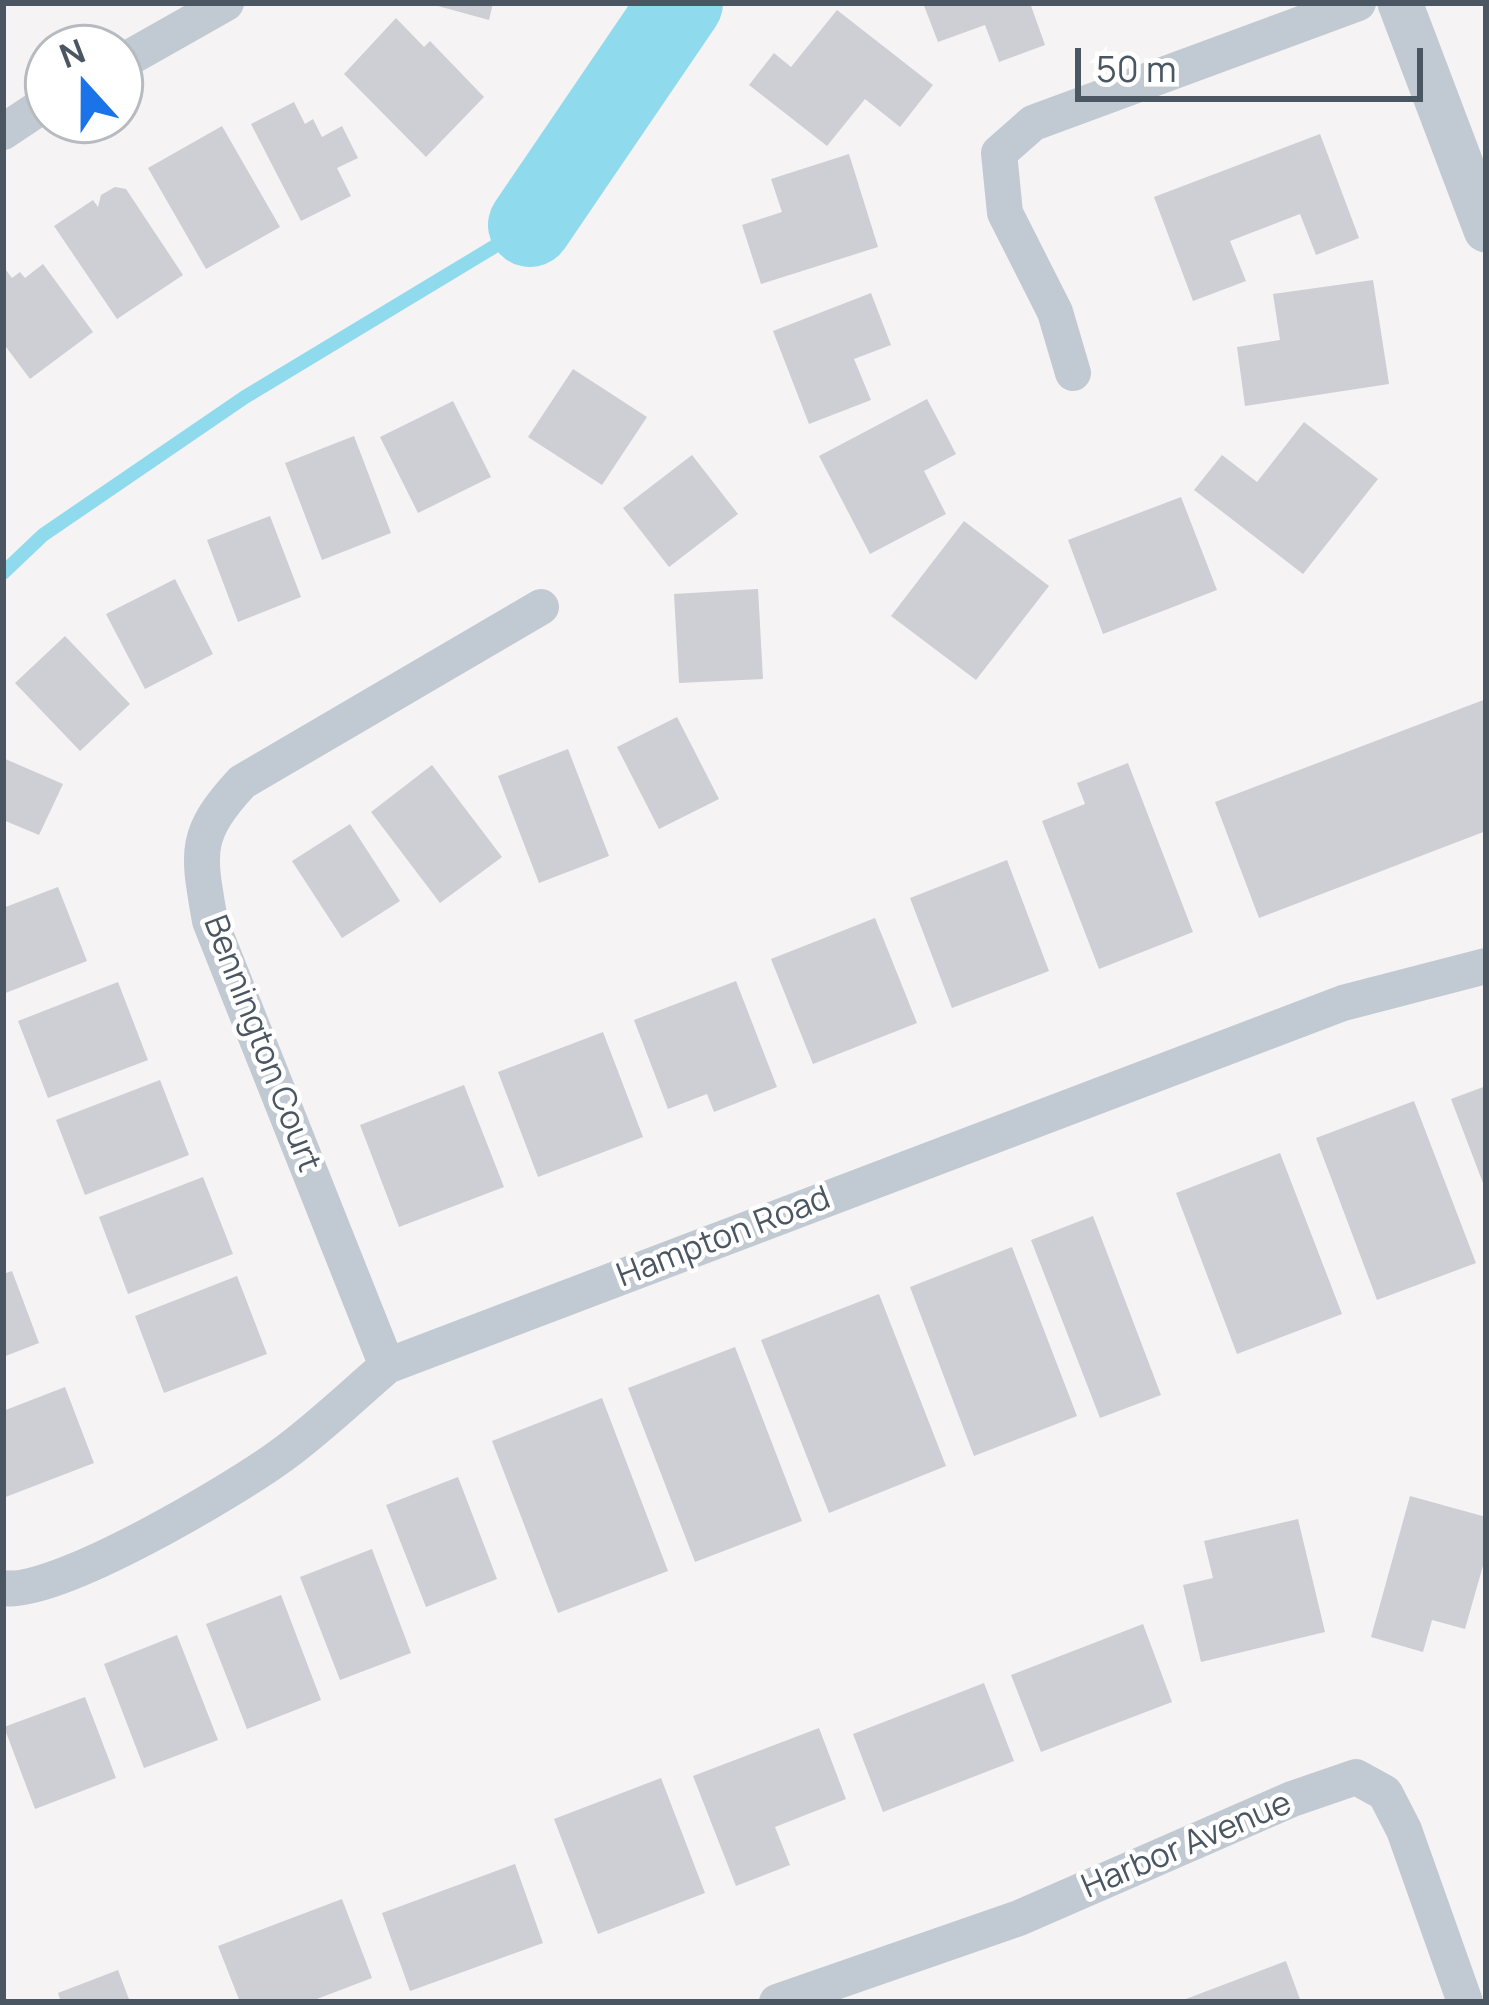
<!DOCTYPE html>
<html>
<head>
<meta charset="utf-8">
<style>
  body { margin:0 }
  #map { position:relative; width:1489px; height:2005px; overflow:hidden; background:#f5f3f3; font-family:Manrope,sans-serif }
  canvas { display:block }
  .frame { position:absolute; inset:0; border:6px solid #4a5661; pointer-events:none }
  .north { position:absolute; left:24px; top:24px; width:120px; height:120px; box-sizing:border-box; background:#fff; border:3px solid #b7bbc0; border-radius:50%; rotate:339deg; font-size:33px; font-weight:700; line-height:48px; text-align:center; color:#4a5661 }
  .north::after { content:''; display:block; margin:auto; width:42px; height:54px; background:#1a73e8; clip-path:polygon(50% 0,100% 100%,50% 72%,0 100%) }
  .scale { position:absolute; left:1075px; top:48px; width:348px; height:54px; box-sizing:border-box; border:6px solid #4a5661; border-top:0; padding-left:15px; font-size:36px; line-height:42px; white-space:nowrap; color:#4a5661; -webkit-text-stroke:9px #fff; paint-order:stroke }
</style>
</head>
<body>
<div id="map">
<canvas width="1489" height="2005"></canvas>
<div class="frame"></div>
<div class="north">N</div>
<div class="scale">50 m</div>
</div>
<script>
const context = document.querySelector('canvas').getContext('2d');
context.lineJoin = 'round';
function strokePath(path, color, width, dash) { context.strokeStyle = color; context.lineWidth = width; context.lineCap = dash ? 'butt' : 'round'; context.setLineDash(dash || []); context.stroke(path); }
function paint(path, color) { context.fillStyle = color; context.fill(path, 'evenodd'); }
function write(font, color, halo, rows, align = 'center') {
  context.font = font + ' Manrope,sans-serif'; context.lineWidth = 9; context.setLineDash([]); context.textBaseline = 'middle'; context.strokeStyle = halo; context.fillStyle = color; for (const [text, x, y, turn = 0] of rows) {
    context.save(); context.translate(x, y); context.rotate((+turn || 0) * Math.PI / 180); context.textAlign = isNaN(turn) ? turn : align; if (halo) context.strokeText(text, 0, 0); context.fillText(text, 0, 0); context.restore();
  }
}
strokePath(new Path2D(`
  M3 573 43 535 245 397 530 225`), '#90daee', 14);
strokePath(new Path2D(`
  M530 225 681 3`), '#90daee', 84);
paint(new Path2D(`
  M427 3H493L489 20Z
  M923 3H1030L1045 45 999 62 985 25 938 42Z
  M837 10 933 85 900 127 865 99 827 146 749 85 774 53 791 67Z
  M396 18 424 47 430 41 484 97 426 157 344 74Z
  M294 102 305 124 313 119 322 137 342 126 358 158 337 168 351 196 301 221 251 124Z
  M222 126 280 227 206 269 148 168Z
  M1320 134 1359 238 1316 255 1300 214 1230 241 1246 281 1193 301 1154 197Z
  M849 154 878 247 761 284 742 225 782 212 771 179Z
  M115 187 126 189 183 275 117 319 54 226 93 200 98 207 101 195Z
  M43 264 93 332 30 379 3 343V266L12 278 20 272 25 278Z
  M1373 280 1389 384 1245 406 1237 347 1280 340 1273 294Z
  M871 293 891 345 854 359 871 400 809 424 773 331Z
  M573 369 647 417 602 485 528 437Z
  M927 399 956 454 924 471 946 514 870 554 819 456Z
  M453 401 491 477 418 513 380 437Z
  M1304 422 1378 479 1303 574 1194 490 1222 455 1257 482Z
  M354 436 391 533 322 560 285 463Z
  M692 455 738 514 669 567 623 508Z
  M1181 497 1217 590 1103 634 1068 540Z
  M270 516 301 597 238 622 207 540Z
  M964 521 1049 586 976 680 891 616Z
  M175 579 213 654 145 689 106 614Z
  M758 589 763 679 679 683 674 594Z
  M65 636 130 704 80 751 15 683Z
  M1486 699V831L1259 918 1215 802Z
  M677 717 719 799 659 829 617 747Z
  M568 749 609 856 539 883 498 776Z
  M3 758 63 784 39 835 3 820Z
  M1128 763 1193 932 1099 969 1042 821 1085 804 1077 783Z
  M432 765 502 857 440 903 371 812Z
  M350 824 400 901 342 938 292 861Z
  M1007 860 1049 971 952 1008 910 898Z
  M58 887 87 961 3 994V908Z
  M875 918 917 1023 813 1064 771 959Z
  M736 981 777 1087 714 1112 707 1094 668 1109 634 1020Z
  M118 982 148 1060 48 1098 18 1021Z
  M603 1032 643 1137 538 1177 498 1072Z
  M160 1080 189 1155 85 1195 56 1120Z
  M464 1085 504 1187 399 1227 360 1125Z
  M1486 1086V1191L1451 1099Z
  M1414 1101 1476 1263 1377 1300 1316 1138Z
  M1280 1153 1342 1314 1237 1354 1176 1193Z
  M203 1177 233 1254 128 1294 99 1217Z
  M1093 1216 1161 1395 1100 1418 1031 1240Z
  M1012 1247 1077 1416 974 1456 910 1287Z
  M12 1271 39 1343 3 1357V1274Z
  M237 1276 267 1354 164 1393 135 1316Z
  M879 1294 946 1466 829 1513 761 1340Z
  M735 1347 802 1521 695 1562 628 1388Z
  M65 1387 94 1463 3 1498V1411Z
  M602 1398 668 1571 558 1613 492 1441Z
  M458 1477 497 1579 426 1607 386 1505Z
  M1410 1496 1486 1517V1555L1465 1629 1432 1620 1423 1652 1371 1637Z
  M1298 1519 1325 1632 1201 1662 1183 1585 1213 1578 1204 1541Z
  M372 1549 411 1653 340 1680 300 1577Z
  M281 1595 321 1700 247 1729 206 1624Z
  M1143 1624 1172 1702 1041 1752 1011 1675Z
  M177 1635 218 1740 144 1768 104 1664Z
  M984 1683 1014 1761 883 1812 853 1734Z
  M85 1697 116 1778 35 1809 4 1727Z
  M819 1728 846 1799 775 1827 790 1865 736 1886 693 1776Z
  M661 1778 705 1893 598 1934 554 1819Z
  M515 1864 543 1943 410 1991 382 1913Z
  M342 1899 372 1978 309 2002H240L218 1946Z
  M1286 1961 1301 2002H1178Z
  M118 1970 130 2002H61L58 1993Z`), '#cdcfd5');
strokePath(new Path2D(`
  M120 63 226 3
  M3 132 48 102
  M1073 373 1055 312 1005 213 999 153 1033 123 1358 3
  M387 1366 210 921C198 852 193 835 242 782L541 607
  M3 1588C55 1597 236 1489 282 1455 319 1428 352 1396 387 1366L1343 1003 1486 966
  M777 2002 1019 1918 1292 1799 1356 1777 1385 1793 1404 1830 1465 2002`), '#c1cad2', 36);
strokePath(new Path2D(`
  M1400 3 1486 230`), '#c1cad2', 45);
write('33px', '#4a5661', '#fff', [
  ["Bennington Court",261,1044,69],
  ["Hampton Road",724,1238,-21],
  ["Harbor Avenue",1187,1846,-23]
]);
</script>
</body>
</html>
